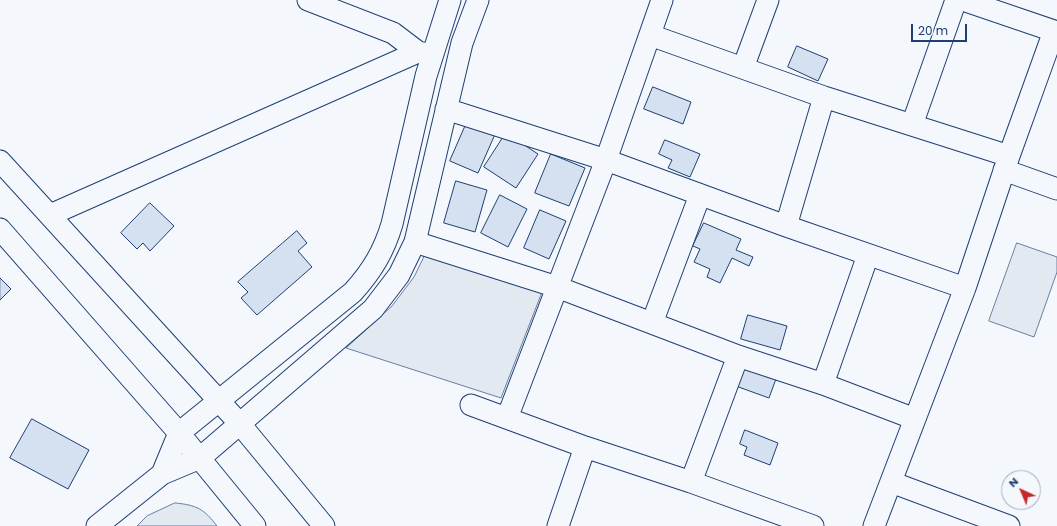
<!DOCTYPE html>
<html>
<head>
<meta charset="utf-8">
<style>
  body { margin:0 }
  #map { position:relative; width:1057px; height:526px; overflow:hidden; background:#f4f7fb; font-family:Poppins,sans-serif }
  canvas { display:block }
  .north { position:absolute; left:1001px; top:470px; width:40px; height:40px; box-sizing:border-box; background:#f4f7fb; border:1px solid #9eadc5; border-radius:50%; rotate:316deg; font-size:11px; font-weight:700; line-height:16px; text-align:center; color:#1d3f73 }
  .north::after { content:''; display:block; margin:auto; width:14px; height:18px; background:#c62828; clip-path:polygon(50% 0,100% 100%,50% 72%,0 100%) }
  .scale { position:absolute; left:911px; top:24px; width:56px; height:18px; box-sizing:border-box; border:2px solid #1d3f73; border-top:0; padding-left:5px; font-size:12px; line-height:14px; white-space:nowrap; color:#1d3f73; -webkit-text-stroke:3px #f4f7fb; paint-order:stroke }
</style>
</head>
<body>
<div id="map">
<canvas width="1057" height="526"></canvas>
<div class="north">N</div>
<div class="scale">20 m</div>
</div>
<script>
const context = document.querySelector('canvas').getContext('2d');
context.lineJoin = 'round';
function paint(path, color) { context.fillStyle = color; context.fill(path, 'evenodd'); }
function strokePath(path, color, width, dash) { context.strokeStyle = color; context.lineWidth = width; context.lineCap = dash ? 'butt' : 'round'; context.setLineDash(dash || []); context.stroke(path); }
const green = new Path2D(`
  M1017 243 1057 257V272L1034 337 989 321Z
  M428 249 542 292 501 398 346 348 392 306 414 277Z
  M175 503C197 505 204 509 217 526H137L147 516Z`);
paint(green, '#e3e9f0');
strokePath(green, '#687fa3', 1);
const building = new Path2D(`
  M797 46 828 59 818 81 788 67Z
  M653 87 691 102 683 124 644 109Z
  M468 120 496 132 478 173 450 161Z
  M506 133 538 154 516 188 484 167Z
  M665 140 700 154 690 177 668 168 672 160 659 154Z
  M551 154 585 168 569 206 535 193Z
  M456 181 487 190 475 232 444 223Z
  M500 195 527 209 508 247 481 233Z
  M150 203 174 226 150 251 143 243 137 249 121 233Z
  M540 210 566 221 549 259 524 248Z
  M704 223 741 239 736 250 753 257 749 266 732 258 720 283 707 277 710 269 694 262 700 249 693 246Z
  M297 231 307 243 298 251 312 267 257 315 241 298 248 292 238 282Z
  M0 278 11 289 0 300Z
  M748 315 787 326 780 350 741 339Z
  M741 363 777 376 769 398 733 385Z
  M32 419 89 450 68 489 10 458Z
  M745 430 778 443 770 465 744 455 747 447 740 444Z`);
paint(building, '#d5e0f0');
strokePath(building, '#1d3f73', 1);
const minor = new Path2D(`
  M308 0 393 33 418 52 430 54
  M963 0 1057 32
  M650 35 824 97 1009 156
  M743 68 768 0
  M446 109 606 160 786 226 965 288
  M912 125 956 0
  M0 161 240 424 324 526
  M1004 170 1057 189
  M50 215 418 52
  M786 226 824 97
  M0 229 179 433 255 526
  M415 242 557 287 738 356 823 384 915 419
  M652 323 700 195
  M823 384 868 255
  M471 405 585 447 691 482 813 526
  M507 418 606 160 662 0
  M162 474 179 433 353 292C372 271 384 251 392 224L426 76 450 0
  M691 482 738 356
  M891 482 1009 526
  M97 526 162 474 200 458 373 309 399 275 415 242 462 43 478 0
  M558 526 585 447
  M874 526 965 288 1009 156 1054 31`);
strokePath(minor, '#1d3f73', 23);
strokePath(minor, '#f4f7fb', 21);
</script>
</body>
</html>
